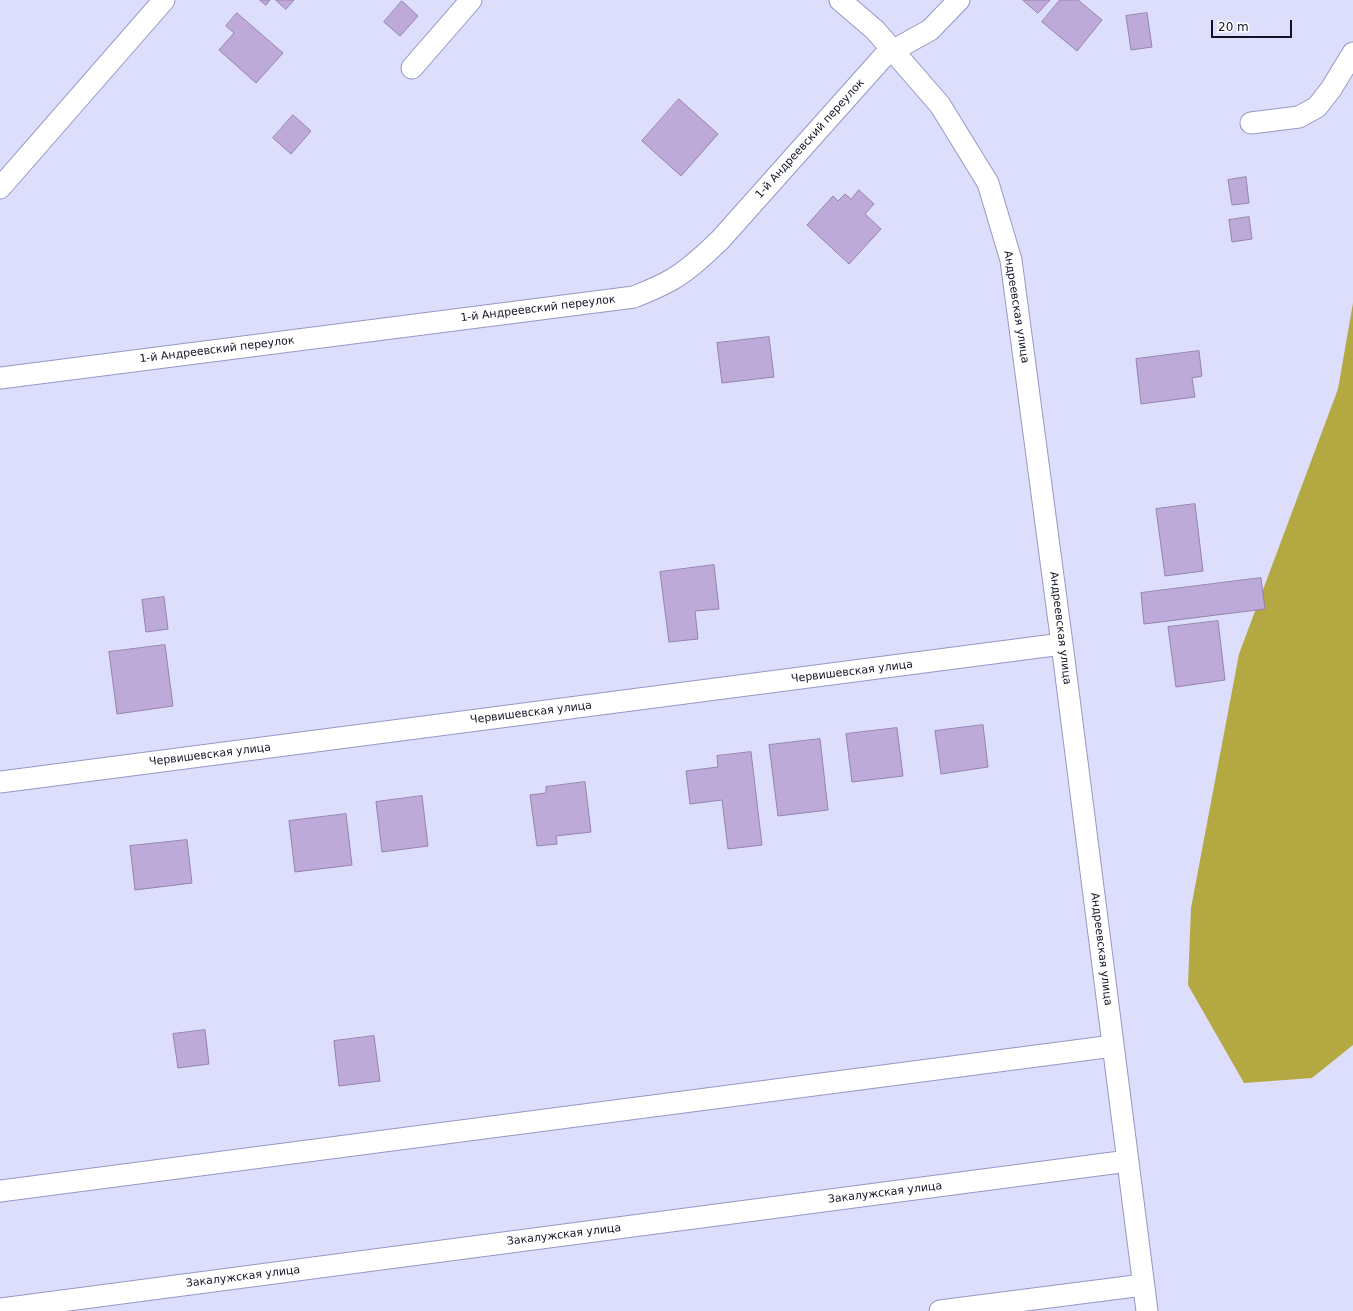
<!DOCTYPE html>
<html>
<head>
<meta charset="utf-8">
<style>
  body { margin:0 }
  #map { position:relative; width:1353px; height:1311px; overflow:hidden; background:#dcdefc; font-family:"DejaVu Sans",sans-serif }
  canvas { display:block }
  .scale { position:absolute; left:1211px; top:20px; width:81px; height:18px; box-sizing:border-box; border:2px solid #121224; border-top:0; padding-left:5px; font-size:12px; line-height:14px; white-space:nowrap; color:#121224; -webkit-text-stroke:3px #fff; paint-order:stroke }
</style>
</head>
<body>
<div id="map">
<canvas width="1353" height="1311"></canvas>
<div class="scale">20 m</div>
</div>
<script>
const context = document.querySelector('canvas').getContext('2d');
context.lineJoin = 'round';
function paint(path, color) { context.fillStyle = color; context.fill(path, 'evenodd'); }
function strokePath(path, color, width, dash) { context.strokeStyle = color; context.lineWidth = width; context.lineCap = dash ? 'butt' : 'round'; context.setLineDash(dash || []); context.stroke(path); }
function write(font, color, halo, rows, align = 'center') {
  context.font = font + ' "DejaVu Sans",sans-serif'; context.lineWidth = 3.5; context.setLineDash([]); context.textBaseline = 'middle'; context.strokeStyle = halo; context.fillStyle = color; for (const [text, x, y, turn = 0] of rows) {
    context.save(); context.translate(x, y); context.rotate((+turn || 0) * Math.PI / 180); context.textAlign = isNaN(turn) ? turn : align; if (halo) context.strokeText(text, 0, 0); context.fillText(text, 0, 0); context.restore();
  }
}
paint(new Path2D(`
  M1353 303V1045L1312 1078 1244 1083 1188 985 1191 908 1239 654 1338 389Z`), '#b3a841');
const building = new Path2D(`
  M260 0H270L266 5Z
  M276 0H294L286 9Z
  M1023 0H1050L1038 13Z
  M1060 0H1078L1102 20 1077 51 1042 22Z
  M402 1 418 16 400 36 384 22Z
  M237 13 283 53 256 83 219 50 234 33 226 26Z
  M1147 13 1152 47 1131 50 1126 16Z
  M679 99 718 134 681 176 642 141Z
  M293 115 311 131 291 154 273 138Z
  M1246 177 1249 203 1232 205 1228 180Z
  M859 190 874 204 865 214 881 229 849 264 807 225 833 196 838 201 845 194 851 199Z
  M1249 217 1252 239 1232 242 1229 220Z
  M769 337 774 377 722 383 717 343Z
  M1199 351 1202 376 1192 378 1195 397 1141 404 1136 359Z
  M1195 504 1203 571 1165 576 1156 509Z
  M714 565 719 609 695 611 698 639 669 642 660 572Z
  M1261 578 1265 609 1144 624 1141 593Z
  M164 597 168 629 146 632 142 600Z
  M1218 621 1225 680 1176 687 1168 627Z
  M165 645 173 706 117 714 109 652Z
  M983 725 988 767 941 774 935 731Z
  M897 728 903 776 852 782 846 734Z
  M820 739 828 810 778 816 769 745Z
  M751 752 762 845 728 849 722 800 690 804 686 771 718 767 717 756Z
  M585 782 591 832 556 836 557 844 537 846 530 795 546 793V787Z
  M422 796 428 846 382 852 376 802Z
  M346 814 352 865 295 872 289 821Z
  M187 840 192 883 135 890 130 846Z
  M205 1030 209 1064 178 1068 173 1034Z
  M374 1036 380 1081 339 1086 334 1041Z`);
paint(building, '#bdaad9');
strokePath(building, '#9582af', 1);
const street = new Path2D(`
  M840 0 875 30 940 105 988 183 1011 260 1062 644 1147 1311
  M412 68 471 0
  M1251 123 1299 117 1317 107 1331 89 1353 53
  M0 188 164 0
  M0 378 634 297C646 292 659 287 671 280 689 270 705 254 720 240L885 55 930 30 959 0
  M0 782 1062 644
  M0 1191 1113 1046
  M0 1309 1128 1161
  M940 1311 1143 1285`);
strokePath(street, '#9697c6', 23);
strokePath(street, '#fff', 21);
write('11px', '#121224', '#fff', [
  ["1-й Андреевский переулок",810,139,-48],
  ["Андреевская улица",1016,307,81],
  ["1-й Андреевский переулок",538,309,-7],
  ["1-й Андреевский переулок",217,350,-7],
  ["Андреевская улица",1060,628,83],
  ["Червишевская улица",852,672,-7],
  ["Червишевская улица",531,713,-7],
  ["Червишевская улица",210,755,-7],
  ["Андреевская улица",1101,949,83],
  ["Закалужская улица",885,1193,-7],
  ["Закалужская улица",564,1235,-7],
  ["Закалужская улица",243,1277,-7]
]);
</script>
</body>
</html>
